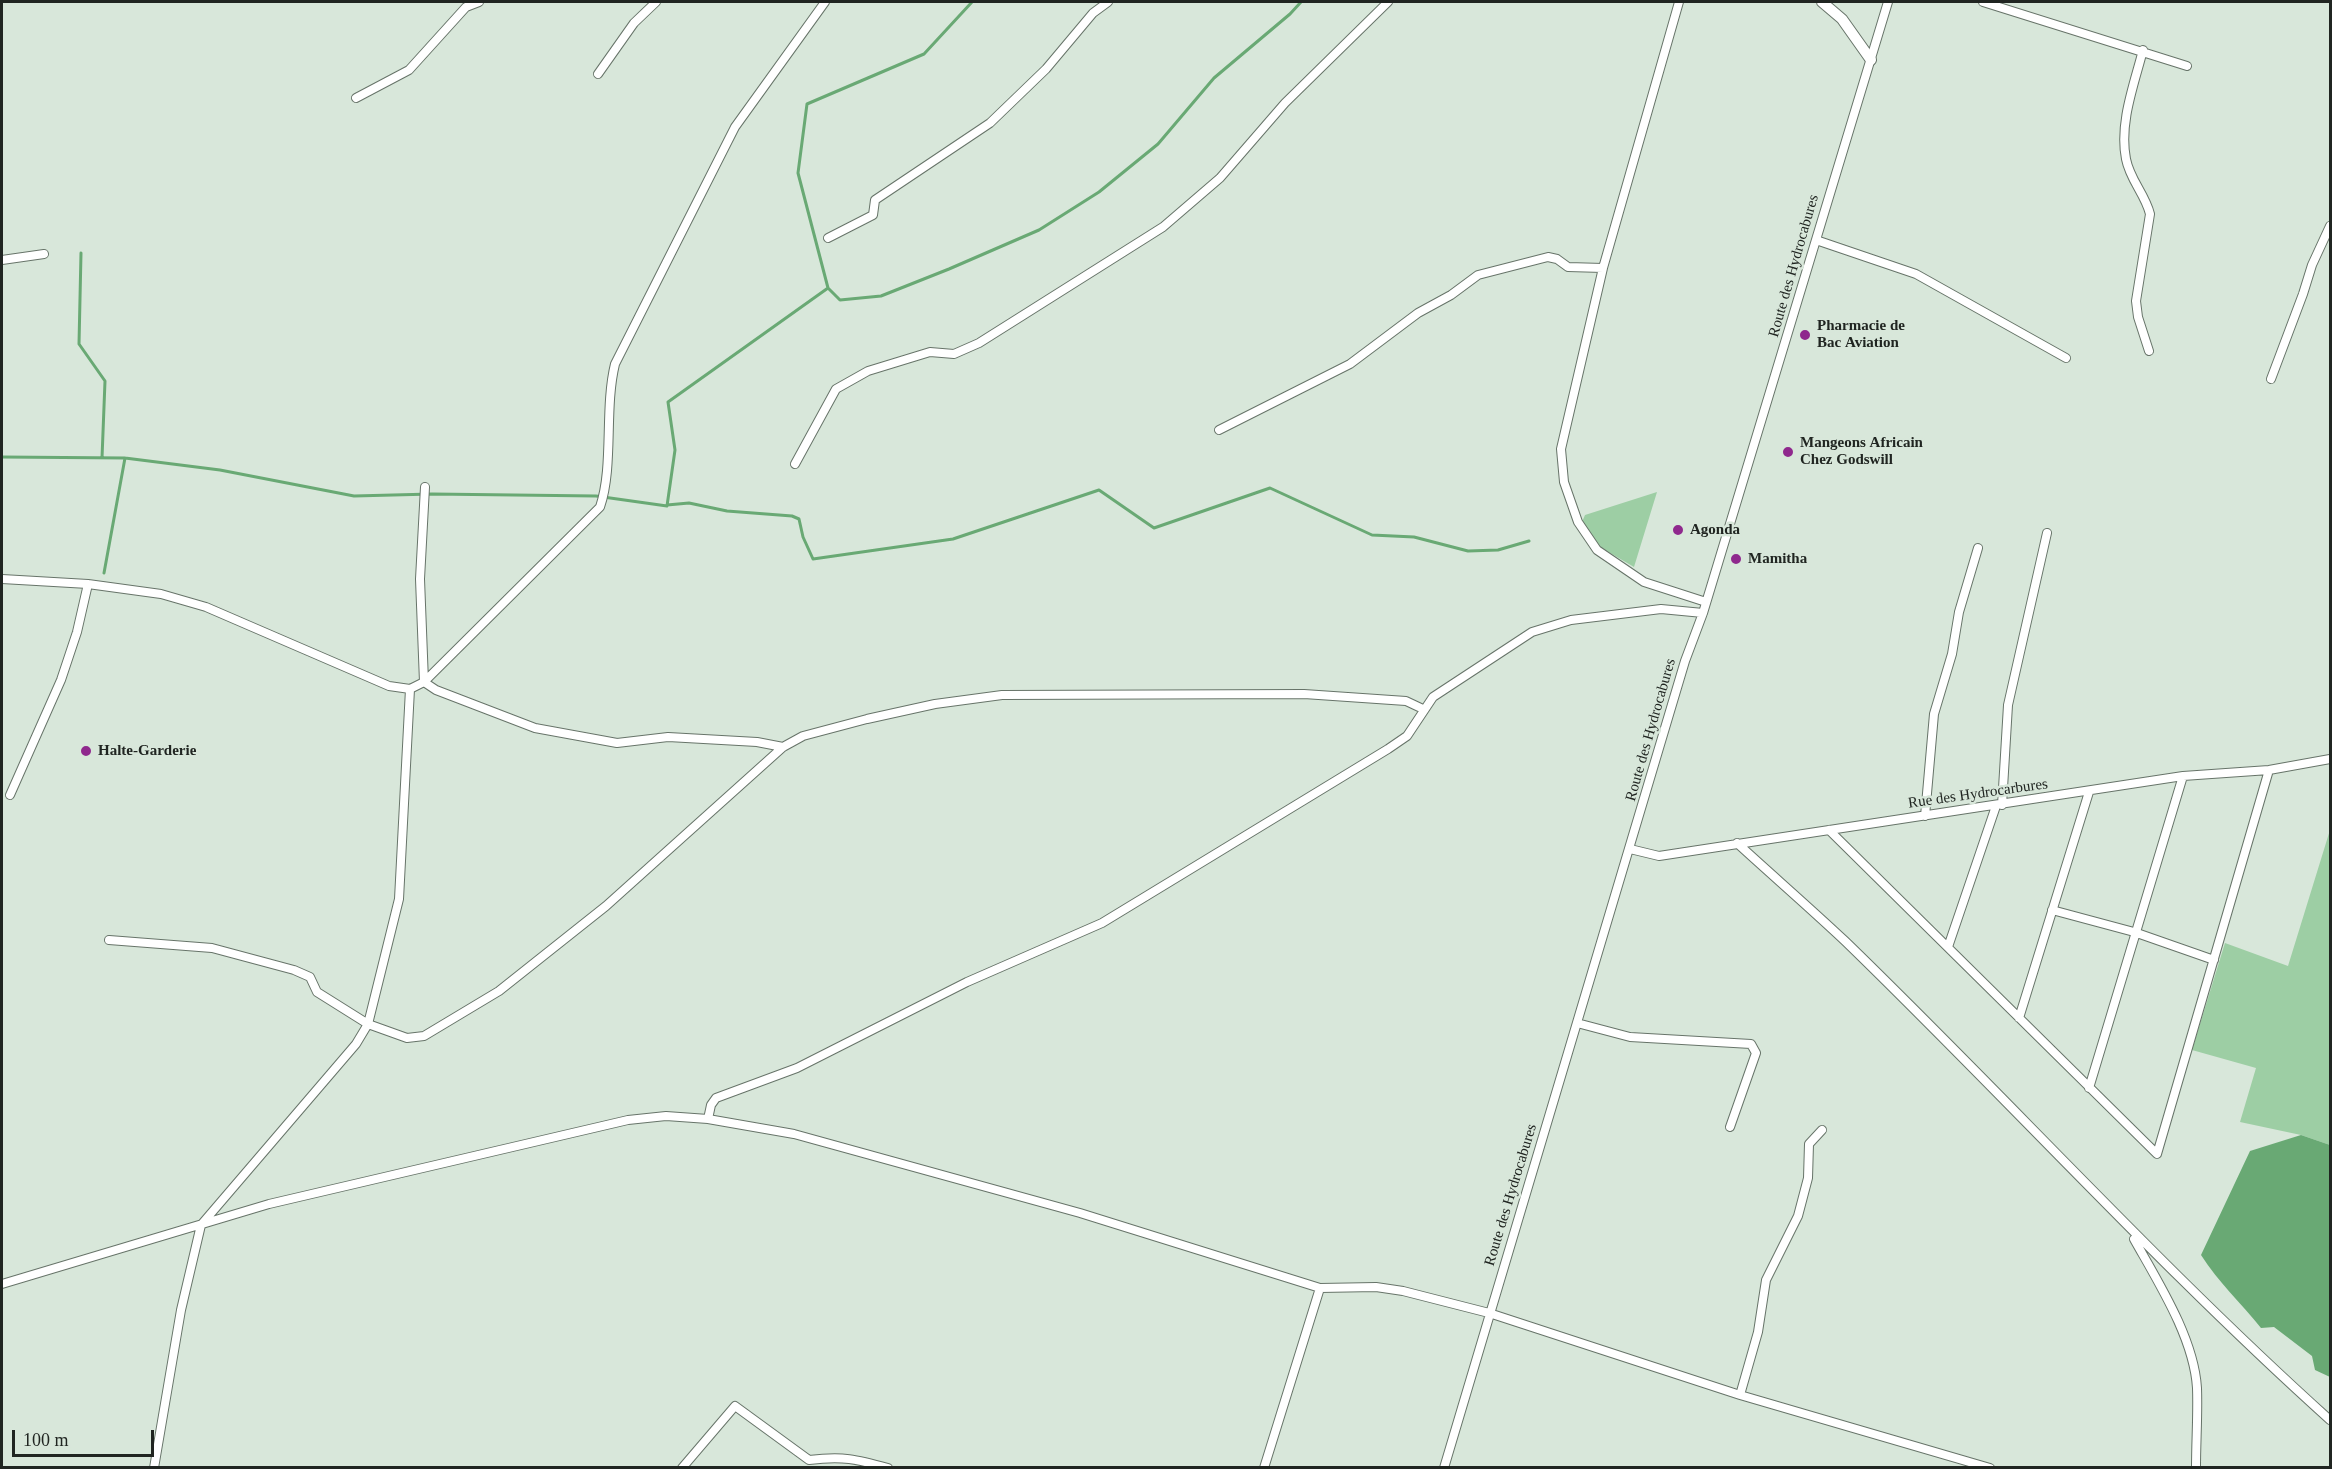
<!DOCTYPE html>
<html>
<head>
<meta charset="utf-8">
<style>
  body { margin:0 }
  #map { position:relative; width:2332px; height:1469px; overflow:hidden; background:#d8e7da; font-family:"Times New Roman",serif }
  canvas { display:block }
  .frame { position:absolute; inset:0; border:3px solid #202521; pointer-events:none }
  .scale { position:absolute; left:12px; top:1430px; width:142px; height:27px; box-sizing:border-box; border:3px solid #202521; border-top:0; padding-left:8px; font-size:18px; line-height:21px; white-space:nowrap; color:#202521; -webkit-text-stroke:4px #d8e7da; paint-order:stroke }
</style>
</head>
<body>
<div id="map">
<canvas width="2332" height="1469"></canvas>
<div class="frame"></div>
<div class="scale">100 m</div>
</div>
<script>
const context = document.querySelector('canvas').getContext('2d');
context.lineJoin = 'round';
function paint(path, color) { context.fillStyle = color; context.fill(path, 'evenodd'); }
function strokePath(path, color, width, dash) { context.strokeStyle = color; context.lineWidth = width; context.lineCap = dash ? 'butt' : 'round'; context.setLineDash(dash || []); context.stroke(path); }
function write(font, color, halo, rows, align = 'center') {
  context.font = font + ' "Times New Roman",serif'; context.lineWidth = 5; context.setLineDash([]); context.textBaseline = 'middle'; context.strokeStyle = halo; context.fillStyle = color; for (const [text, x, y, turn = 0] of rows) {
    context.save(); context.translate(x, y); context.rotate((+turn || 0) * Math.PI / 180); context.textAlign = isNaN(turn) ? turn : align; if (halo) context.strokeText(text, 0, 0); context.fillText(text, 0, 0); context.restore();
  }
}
paint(new Path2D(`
  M1657 492 1634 567 1600 547 1582 522 1585 515Z
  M2330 830V1145L2301 1135 2240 1122 2256 1068 2192 1050 2225 943 2288 966Z`), '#9dcea4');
paint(new Path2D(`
  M2301 1135 2330 1145V1377L2315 1370 2312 1356 2274 1327 2261 1328C2241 1303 2218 1282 2201 1255L2250 1151Z`), '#69a974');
strokePath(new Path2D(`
  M972 2 924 54 807 104 798 173 828 288 840 300 881 296 949 269 1039 230 1099 192 1158 144 1214 78 1290 14 1301 2
  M81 253 79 344 105 381 102 458
  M2 457 125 458 220 470 354 496 432 494 596 496 667 506 675 450 668 402 828 288
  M667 505 689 503 727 511 792 516 799 519 803 537 813 559 953 539 1099 490 1154 528 1270 488 1372 535 1414 537 1468 551 1498 550 1529 541
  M104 573 125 458`), '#69a974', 3);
const minor = new Path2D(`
  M1679 2 1603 268 1561 449 1564 482 1578 522 1597 550 1644 582 1706 602
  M1983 2 2187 66
  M2143 50C2134 85 2119 123 2126 159 2130 180 2145 194 2150 214L2136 301 2138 317 2149 351
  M598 74 634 23 656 2
  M356 98 409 70 466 7 479 2
  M828 238 873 215 875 200 990 123 1046 69 1093 13 1108 2
  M1816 240 1916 274 2066 358
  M2 260 44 254
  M2271 379 2303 294 2312 265 2330 226
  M1219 430 1350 364 1418 313 1451 295 1478 275 1548 257 1557 259 1568 267 1603 268
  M795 464 836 389 868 371 930 352 954 354 979 343 1163 227 1220 178 1285 103 1388 2
  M425 487 420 579 424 682 436 690 535 728 617 743 668 737 757 742 783 747
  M2 579 88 584 161 594 206 607 389 686 410 689 424 682 600 507C614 466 604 409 615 364L735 127 825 2
  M10 795 61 680 77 632 88 584
  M2002 805 2008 705 2047 533
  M1925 816 1934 714 1952 654 1959 612 1978 548
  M1829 830 2157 1154 2269 770
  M1737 843C1773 876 1810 908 1845 941 2008 1099 2161 1268 2330 1420
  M1630 849 1659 856 2183 776 2269 770 2330 759
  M2052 910 2134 932 2214 960
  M109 940 212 948 294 970 310 977 317 992 368 1024 407 1038 424 1036 499 991 606 906 783 747 803 736 867 719 935 704 1002 695 1304 694 1406 701 1423 709
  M1948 947 1996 806
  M2019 1018 2089 792
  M1577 1023 1630 1037 1751 1044 1756 1053 1730 1127
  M2089 1088 2183 776
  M708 1119 711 1105 716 1098 797 1068 967 982 1102 923 1388 749 1407 736 1433 697 1532 632 1571 620 1661 609 1703 613
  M2134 1239C2158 1282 2194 1338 2197 1388 2198 1414 2196 1441 2196 1468
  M2 1284 269 1204 628 1120 666 1116 708 1119 794 1134 1080 1213 1320 1288 1376 1287 1403 1291 1489 1313 1740 1395 1990 1468
  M1740 1395 1758 1332 1766 1280 1798 1216 1808 1178 1809 1144 1822 1130
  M154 1468 181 1310 201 1225 356 1044 368 1024 399 899 410 689
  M682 1468 735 1406 809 1460C843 1456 856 1459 888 1468
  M1264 1468 1320 1288
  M1444 1468 1685 661 1703 613 1888 2`);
const tertiary = new Path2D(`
  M1822 2 1842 19 1871 60`);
strokePath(minor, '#677469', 10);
strokePath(tertiary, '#677469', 12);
strokePath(minor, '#fff', 8);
strokePath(tertiary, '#fff', 10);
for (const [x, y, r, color] of [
  [1805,335,6,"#8f288d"],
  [1788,452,6,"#8f288d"],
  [1678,530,6,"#8f288d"],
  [1736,559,6,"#8f288d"],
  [86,751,6,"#8f288d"]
]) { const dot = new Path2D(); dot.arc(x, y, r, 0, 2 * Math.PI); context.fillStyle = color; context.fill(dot); strokePath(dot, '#d8e7da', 2); }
write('15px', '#202521', '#d8e7da', [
  ["Route des Hydrocabures",1794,266,-74],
  ["Route des Hydrocabures",1651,730,-74],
  ["Rue des Hydrocarbures",1978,794,-8],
  ["Route des Hydrocabures",1511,1195,-73]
]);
write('bold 15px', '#202521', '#d8e7da', [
  ["Pharmacie de",1817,326],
  ["Bac Aviation",1817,343],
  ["Mangeons Africain",1800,443],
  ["Chez Godswill",1800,460],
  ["Agonda",1690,530],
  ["Mamitha",1748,559],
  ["Halte-Garderie",98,751]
], 'left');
</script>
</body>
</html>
